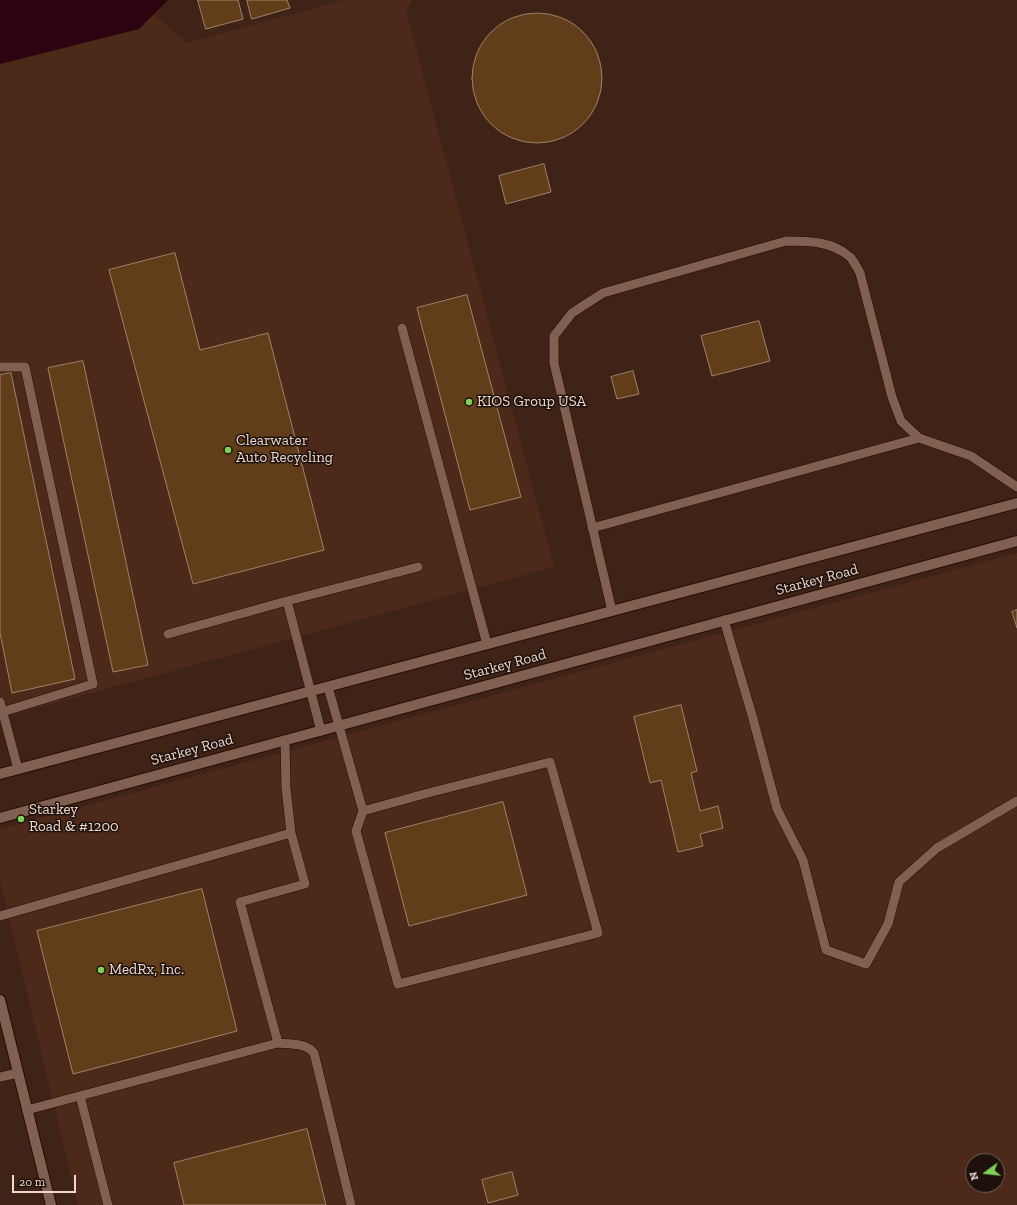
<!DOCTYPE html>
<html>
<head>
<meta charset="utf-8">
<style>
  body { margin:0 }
  #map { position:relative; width:1017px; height:1205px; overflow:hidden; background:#402317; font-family:"Zilla Slab",serif }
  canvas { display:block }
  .north { position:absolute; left:965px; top:1153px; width:40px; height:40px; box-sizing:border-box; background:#1e110b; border:1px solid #70615a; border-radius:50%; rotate:255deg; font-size:11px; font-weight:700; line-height:16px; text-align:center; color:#ebd8d0 }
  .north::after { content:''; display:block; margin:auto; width:14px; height:18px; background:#7cd155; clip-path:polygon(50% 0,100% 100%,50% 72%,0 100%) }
  .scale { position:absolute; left:12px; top:1175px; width:64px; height:18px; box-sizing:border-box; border:2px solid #ebd8d0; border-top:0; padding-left:5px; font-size:12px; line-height:14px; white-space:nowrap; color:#ebd8d0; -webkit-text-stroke:3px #1e110b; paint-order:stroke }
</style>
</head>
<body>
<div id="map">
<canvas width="1017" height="1205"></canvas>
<div class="north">N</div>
<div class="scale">20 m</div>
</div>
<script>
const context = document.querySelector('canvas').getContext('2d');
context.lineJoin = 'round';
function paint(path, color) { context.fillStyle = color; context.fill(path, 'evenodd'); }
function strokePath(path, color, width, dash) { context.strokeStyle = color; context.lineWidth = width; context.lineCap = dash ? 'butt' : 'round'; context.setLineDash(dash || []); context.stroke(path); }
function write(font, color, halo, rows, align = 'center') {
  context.font = font + ' "Zilla Slab",serif'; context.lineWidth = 3; context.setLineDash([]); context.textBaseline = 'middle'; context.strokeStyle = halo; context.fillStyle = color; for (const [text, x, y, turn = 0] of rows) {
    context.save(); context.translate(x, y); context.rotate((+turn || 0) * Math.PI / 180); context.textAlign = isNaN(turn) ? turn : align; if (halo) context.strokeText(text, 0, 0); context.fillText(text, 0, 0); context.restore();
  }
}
paint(new Path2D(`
  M343 0H413L406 11 554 567 0 718V64L138 29 154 14 187 43Z
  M1017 553V1205H78L0 880V829ZM973 1161H997V1185H973Z`), '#4c2919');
paint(new Path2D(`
  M0 0H168L139 29 0 64Z`), '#2e0310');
const building = new Path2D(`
  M198 0H238L243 19 206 29Z
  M247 0H287L290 8 252 19Z
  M472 78a65 65 0 1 1 130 0a65 65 0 1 1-130 0Z
  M544 164 551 192 506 204 499 176Z
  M175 253 200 350 268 333 324 550 193 584 109 270Z
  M467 295 521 497 470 510 417 308Z
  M759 321 770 361 712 376 701 336Z
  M83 361 148 665 113 672 48 368Z
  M633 371 639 394 617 399 611 377Z
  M11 373 75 679 12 693 0 633V375Z
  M1017 610V628L1012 612Z
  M681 705 697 771 691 773 700 811 718 806 723 828 700 834 703 846 678 852 661 780 650 783 634 717Z
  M503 802 527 895 409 926 385 833Z
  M202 889 237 1031 73 1074 37 931Z
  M307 1129 326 1205H184L174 1163Z
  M512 1172 518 1195 488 1203 482 1180Z`);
paint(building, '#623d1a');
strokePath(building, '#9e826a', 1);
const lane = new Path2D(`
  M402 328 487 644
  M0 367H25L93 684 2 712
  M592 528 919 438
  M287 601 418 567
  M612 611 554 363V336L572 313 603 293 786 241C808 241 832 241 850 257 854 261 857 268 860 273L892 397 901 421 919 438 971 456 1017 487
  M724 620 752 715 777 809 803 860 826 950 866 964 888 924 899 882 937 848 1017 801
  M168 634 287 601 321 731
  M328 687 363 811 428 793 550 762 598 933 398 984 356 831 363 811
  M0 702 18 769
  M285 740 286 788 291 833
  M0 916 291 833 305 884 240 902 278 1043 27 1110
  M278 1043C289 1044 307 1043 314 1053L351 1205
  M0 1077 18 1073
  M80 1096 108 1205`);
const street = new Path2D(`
  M0 1000 51 1205`);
const secondary = new Path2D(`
  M0 774 1017 503
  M0 818 1017 541`);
strokePath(lane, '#260c02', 10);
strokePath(street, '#260c02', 12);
strokePath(secondary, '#260c02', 12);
strokePath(lane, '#816052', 9);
strokePath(street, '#816052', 10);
strokePath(secondary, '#816052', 10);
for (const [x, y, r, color] of [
  [469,402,4,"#7cd155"],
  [228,450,4,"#7cd155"],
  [21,819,4,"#7cd155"],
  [101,970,4,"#7cd155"]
]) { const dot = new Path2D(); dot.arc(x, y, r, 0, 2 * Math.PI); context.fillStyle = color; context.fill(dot); strokePath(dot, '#1e110b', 1.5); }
write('15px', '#ebd8d0', '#1e110b', [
  ["KIOS Group USA",477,402],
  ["Clearwater",236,441],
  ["Auto Recycling",236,458],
  ["Starkey",29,810],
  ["Road & #1200",29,827],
  ["MedRx, Inc.",109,970]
], 'left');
write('15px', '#ebd8d0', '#1e110b', [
  ["Starkey Road",817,580,-15],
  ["Starkey Road",505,665,-15],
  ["Starkey Road",192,750,-15]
]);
</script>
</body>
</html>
